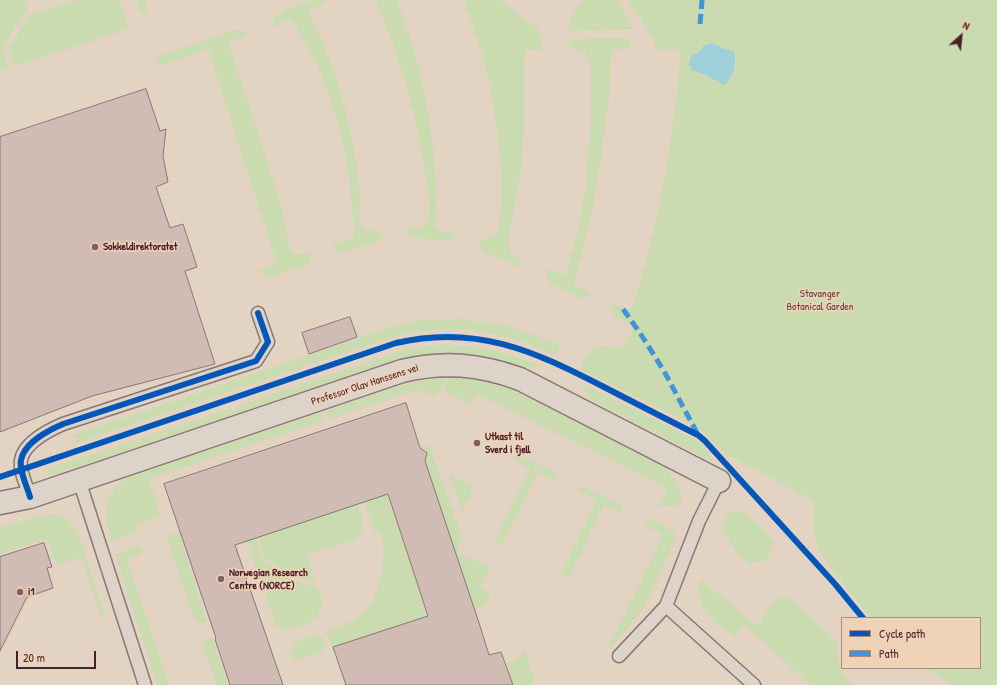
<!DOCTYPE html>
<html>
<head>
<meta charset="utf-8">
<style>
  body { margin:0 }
  #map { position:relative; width:997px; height:685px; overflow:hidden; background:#e3d3c3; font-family:"Patrick Hand",sans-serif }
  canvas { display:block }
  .legend { position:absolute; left:841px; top:617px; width:140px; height:52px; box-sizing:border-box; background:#f0d3b6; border:1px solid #ae8b7e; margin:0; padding:5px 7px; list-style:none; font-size:12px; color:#4a1f2b }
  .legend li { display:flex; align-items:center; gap:8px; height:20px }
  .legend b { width:20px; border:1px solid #ae8b7e }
  .north { position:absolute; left:941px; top:16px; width:40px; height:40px; -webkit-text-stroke:3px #f0d3b6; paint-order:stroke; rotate:27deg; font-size:11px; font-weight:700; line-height:16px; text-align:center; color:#4a1f2b }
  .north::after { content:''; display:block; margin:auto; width:14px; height:18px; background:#4a1f2b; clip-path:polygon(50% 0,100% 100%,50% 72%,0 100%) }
  .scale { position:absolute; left:16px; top:651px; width:80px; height:18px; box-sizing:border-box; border:2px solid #4a1f2b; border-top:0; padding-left:5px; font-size:12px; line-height:14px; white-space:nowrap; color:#4a1f2b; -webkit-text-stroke:3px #f0d3b6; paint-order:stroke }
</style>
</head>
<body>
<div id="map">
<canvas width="997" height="685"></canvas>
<ul class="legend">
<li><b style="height:5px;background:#0057b8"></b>Cycle path</li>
<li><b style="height:5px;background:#4194d7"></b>Path</li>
</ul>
<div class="north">N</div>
<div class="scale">20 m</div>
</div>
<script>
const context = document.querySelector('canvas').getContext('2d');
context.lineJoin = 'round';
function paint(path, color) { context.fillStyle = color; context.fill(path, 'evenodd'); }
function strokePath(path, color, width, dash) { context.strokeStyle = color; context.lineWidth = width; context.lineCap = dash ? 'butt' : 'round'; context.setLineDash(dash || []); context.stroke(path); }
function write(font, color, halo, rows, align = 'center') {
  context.font = font + ' "Patrick Hand",sans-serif'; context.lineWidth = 3; context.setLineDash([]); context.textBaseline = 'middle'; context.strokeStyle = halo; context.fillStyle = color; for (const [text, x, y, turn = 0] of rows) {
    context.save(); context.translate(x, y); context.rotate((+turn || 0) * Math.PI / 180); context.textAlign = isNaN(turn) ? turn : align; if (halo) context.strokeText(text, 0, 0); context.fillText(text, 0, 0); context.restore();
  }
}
paint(new Path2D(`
  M0 0H25L28 8 2 48 9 68 0 71Z
  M77 0H119L129 29 14 67 8 49 30 15Z
  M136 0H144L148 13 141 15Z
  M311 0H322L326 3 311 10 309 13C333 60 349 113 357 166 358 178 360 191 360 203 360 210 358 219 361 227L365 230 381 232C382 236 379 240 376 243L342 253 338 252 332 244 351 239C357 230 353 216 352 206 347 139 329 80 293 22L290 20 275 26 271 25C273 12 300 5 311 0Z
  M375 0H396C421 57 432 121 436 182 437 196 435 211 436 225 440 233 449 232 456 233L452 239 447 241 413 238 408 235 406 229 421 228C424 225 428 219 429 215 431 206 427 190 426 181 419 119 400 58 375 0Z
  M464 0H499L537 28 542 38 543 49C535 50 525 49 524 58V134L521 169 508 244 511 251 525 265 519 267 483 251 479 246 480 241 495 235 499 229C507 152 491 72 464 0Z
  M585 0H618L629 20 633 29 568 31C568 18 577 9 585 0Z
  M628 0H997V685H951L925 668H980V618H871L851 594 818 550 813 521 815 501 728 456 696 427 581 369C586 347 603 343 623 348L634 327 614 316 612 310 613 304 626 310 633 306C660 223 673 137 681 50L655 49V42Z
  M236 29 242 30 248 34V35L231 41 229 45 263 147 283 212 290 251 294 255 309 252 311 257 308 264 272 277 265 276 258 271 277 264 208 49 159 66 155 58Z
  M623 38 629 41 631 49 615 48 611 55 609 97 598 179 591 216 574 282 577 286 591 293 587 298 583 299 551 284 548 279 547 272 549 271 564 275 567 271 579 227 586 186 591 121V79L590 61 584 52 568 47C568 44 568 44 570 42 578 36 613 38 623 38Z
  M451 319C469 320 488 322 506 326 525 331 543 338 561 345L556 355C493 329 448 320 381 341L76 443 73 435 394 326 419 320Z
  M437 345C474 344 507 352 542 366 525 372 502 359 484 356 459 352 434 352 410 357L50 476 47 469 72 461 231 408V411L235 412 238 410 237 406 404 350Z
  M446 378 436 396 417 390 329 419 326 411C365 398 405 380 446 378Z
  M450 378 480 380 512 390 659 463C670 471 684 489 681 503L674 507 659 506 667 488 477 394 471 405 443 391Z
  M581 383 701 443 711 456 713 462 629 420 627 415 621 416 590 399 586 393Z
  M320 413 323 421 149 479 160 516 136 524 138 532 111 541C102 513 104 487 135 474Z
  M429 444 462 537 458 547 460 554 491 567 480 588 491 594 485 606 475 610 424 460 426 457V453L420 447Z
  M518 454 556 473 557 477 556 479H551L538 472 502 545 495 540 530 469 514 460V456Z
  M449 474 474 487 462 512Z
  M381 477 429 619 333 651 327 634 328 631C351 622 363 618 376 595L374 594C384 574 386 553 381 531L375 533 364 502 371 500 366 482Z
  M580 487H583L620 504 623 509 620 512 604 505 569 578 561 573 596 501 581 493 579 490Z
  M357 504C362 517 367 530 355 540L307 555 316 583 295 578 263 557 261 544 256 531 264 535Z
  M733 511C751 511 762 528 773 541L771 551 766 560 749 564 735 550 721 530 729 512Z
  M44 514C61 514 69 518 78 533L105 616 101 618 82 558 56 564 47 539 0 554V528Z
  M650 520C659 522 675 529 676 538L644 608 614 644 608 647 663 535 645 526Z
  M180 532 183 542 182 543 207 622C201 624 196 620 193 615L166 536Z
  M256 536C259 543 258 554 263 561L291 579 304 584 317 586 323 602C321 609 318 617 312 621 308 624 285 632 281 630 279 629 278 627 276 625L246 539Z
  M137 546 141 547 143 549 142 554 127 560 169 685H157L115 555Z
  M700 579 757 626 769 608 780 597 789 598 836 640 841 673 853 685H810L745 625 735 636C731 634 729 631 725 629 704 617 697 602 700 579Z
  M211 635 228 685H217L203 647 205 640Z
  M317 635 323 638 326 650 294 661C287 641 302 640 317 635Z
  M525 651 534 678 533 685H514L506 663 519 658 518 654Z`), '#cadbb0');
paint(new Path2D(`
  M713 43 724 49 734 51C737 64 734 77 724 85L704 74 691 70 689 63 691 56 701 51 703 46Z`), '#9fd0d9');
const building = new Path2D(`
  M146 89 160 131 166 129 163 156 168 182 156 187 170 228 183 224 197 267 185 271 215 364 92 396 0 432V137Z
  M350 317 357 337 309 354 302 333Z
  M406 403 420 448 427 453 425 461 480 626 489 655 501 652 513 685H346L333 647 428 616 388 494 235 545 283 685H230L215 639 216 638 164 484Z
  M44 543 52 567 47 568 53 588 27 597 0 651V557Z`);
paint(building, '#d0bcb5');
strokePath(building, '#877873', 1);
const service = new Path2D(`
  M79 480 145 685
  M719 481 699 521 666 606 754 685
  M30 497C27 486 19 471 21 460 24 443 49 430 63 424L256 361 268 342 258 313
  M619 656 666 606`);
const minor = new Path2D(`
  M0 503 30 497 402 371C443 361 479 364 520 379L719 481`);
strokePath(service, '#877873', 15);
strokePath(minor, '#877873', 25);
strokePath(service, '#ded3c8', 12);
strokePath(minor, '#ded3c8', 22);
strokePath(new Path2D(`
  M700 24 702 0
  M623 309 640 333 664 371 697 433`), '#4194d7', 5, [10, 5]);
strokePath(new Path2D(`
  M0 477 396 343C476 324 534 351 604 387 635 403 666 419 698 435L705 441 835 584 863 618
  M30 497C27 486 19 471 21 460 24 443 49 430 63 424L256 361 268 342 258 313`), '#0057b8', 6);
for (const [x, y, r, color] of [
  [95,247,4,"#805e60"],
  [477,443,4,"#805e60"],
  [221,579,4,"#805e60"],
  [20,592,4,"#805e60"]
]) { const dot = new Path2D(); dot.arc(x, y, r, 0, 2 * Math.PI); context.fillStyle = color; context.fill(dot); strokePath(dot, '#f0d3b6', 1.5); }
write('bold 11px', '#4a1f2b', '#f0d3b6', [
  ["Sokkeldirektoratet",103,247],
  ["Utkast til",485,437],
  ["Sverd i fjell",485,450],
  ["Norwegian Research",229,573],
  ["Centre (NORCE)",229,586],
  ["i1",28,592]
], 'left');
write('11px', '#5a3c3d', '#f0d3b6', [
  ["Stavanger",820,294],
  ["Botanical Garden",820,307]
]);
write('11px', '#4a1f2b', '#f0d3b6', [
  ["Professor Olav Hanssens vei",365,385,-18]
]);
</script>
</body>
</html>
